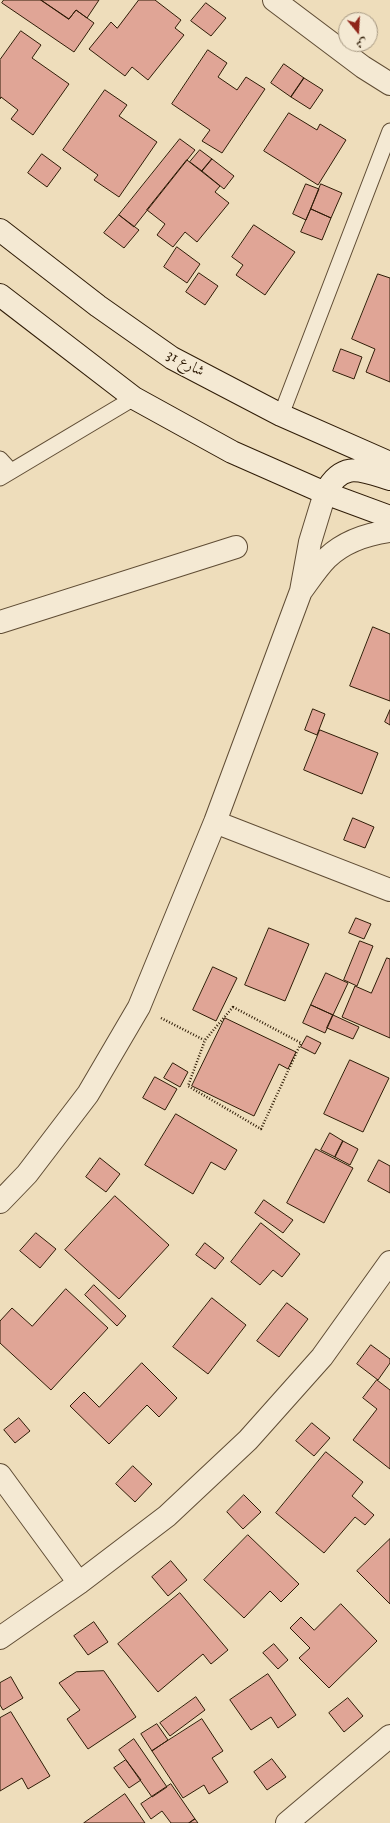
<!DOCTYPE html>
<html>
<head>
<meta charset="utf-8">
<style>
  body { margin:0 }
  #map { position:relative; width:390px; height:1823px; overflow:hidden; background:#edb; font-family:"IM FELL DW Pica",Amiri,serif }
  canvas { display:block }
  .north { position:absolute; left:338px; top:12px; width:40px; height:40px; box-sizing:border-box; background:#f4e9d3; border:1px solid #a59781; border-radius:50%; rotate:162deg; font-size:11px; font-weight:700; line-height:16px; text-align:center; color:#2f1c07 }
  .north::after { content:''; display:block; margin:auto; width:14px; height:18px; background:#8f2418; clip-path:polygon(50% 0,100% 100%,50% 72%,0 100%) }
</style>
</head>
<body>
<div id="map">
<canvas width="390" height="1823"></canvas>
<div class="north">ش</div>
</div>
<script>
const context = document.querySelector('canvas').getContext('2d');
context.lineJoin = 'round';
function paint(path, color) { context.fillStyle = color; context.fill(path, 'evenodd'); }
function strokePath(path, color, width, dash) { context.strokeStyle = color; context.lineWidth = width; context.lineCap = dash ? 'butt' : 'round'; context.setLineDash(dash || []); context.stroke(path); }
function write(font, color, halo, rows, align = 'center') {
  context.font = font + ' "IM FELL DW Pica",Amiri,serif'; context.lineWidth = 3; context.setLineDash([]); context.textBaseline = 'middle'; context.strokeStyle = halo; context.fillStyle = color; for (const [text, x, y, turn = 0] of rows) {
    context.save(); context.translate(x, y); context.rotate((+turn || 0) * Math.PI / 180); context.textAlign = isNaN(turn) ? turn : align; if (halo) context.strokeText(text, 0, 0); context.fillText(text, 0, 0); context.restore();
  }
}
const building = new Path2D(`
  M4 0H41L69 19 76 10 94 23 74 52 2 3Z
  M41 0H99L87 18 76 10 69 19Z
  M139 0H155L181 20 175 28 184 35 148 80 132 67 125 76 89 49 111 22 117 28Z
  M206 3 226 18 211 36 191 21Z
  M21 31 41 45 32 58 69 84 33 135 11 119 18 110 1 97 0 99V60Z
  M208 50 227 63 218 77 237 90 246 77 265 89 222 153 202 141 210 130 172 104Z
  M284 64 304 78 291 97 271 83Z
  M304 78 323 90 310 109 291 97Z
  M105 90 127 105 119 116 157 142 119 197 94 180 98 175 63 150Z
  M289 113 317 130 320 124 346 140 318 185 264 151Z
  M180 139 195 150 134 227 119 215Z
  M200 150 212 159 202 171 190 162Z
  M42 154 61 168 47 187 28 173Z
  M212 159 234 176 224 189 202 171Z
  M187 160 220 186 215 192 229 203 197 242 185 232 173 247 157 235 165 224 147 210Z
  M306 184 319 189 306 220 293 214Z
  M321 184 342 193 331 218 311 209Z
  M311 209 331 218 322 240 301 232Z
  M119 215 139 230 124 248 104 233Z
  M254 225 295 252 265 295 236 275 243 265 232 257Z
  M177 247 200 264 187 283 164 267Z
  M199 273 218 286 205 305 186 292Z
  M378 274 390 278V382L366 372 375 349 352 339Z
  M341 349 362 357 354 379 333 371Z
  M373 627 390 634V701L350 686Z
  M313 709 325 714 317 735 305 730Z
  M390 710V725L385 722Z
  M320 730 378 753 362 794 304 770Z
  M353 818 374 827 365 848 344 840Z
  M356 918 371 924 364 939 349 933Z
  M269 928 309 944 285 1001 245 985Z
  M360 941 373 946 357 986 344 980Z
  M387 958 390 959V1038L342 1017 355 986 371 993Z
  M213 967 237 978 216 1021 193 1010Z
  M326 973 348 983 333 1015 311 1005Z
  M311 1005 333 1015 325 1033 303 1023Z
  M333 1015 359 1027 353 1039 327 1028Z
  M225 1018 296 1052 288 1069 279 1064 254 1116 192 1086Z
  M307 1036 321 1043 315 1054 301 1047Z
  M350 1060 389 1078 363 1132 324 1114Z
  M173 1063 188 1072 180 1087 164 1078Z
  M155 1077 177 1089 165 1110 143 1098Z
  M176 1114 237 1150 225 1170 211 1162 193 1194 145 1165Z
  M330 1133 343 1141 335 1157 321 1150Z
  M343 1141 358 1149 350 1165 335 1157Z
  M316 1149 353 1168 324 1223 287 1203Z
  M100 1158 120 1174 106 1192 86 1177Z
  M379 1160 390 1166V1193L368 1181Z
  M115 1196 169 1245 119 1299 65 1250Z
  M264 1200 293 1220 283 1233 255 1213Z
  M261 1223 300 1254 282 1277 273 1270 260 1285 231 1262Z
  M36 1233 56 1249 40 1268 20 1251Z
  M205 1243 224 1258 215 1269 196 1255Z
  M94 1285 126 1316 117 1326 85 1295Z
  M66 1289 108 1328 51 1390 0 1343V1321L12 1308 32 1326Z
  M212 1298 246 1325 208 1374 173 1347Z
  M287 1303 308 1319 279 1357 257 1341Z
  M371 1345 390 1359V1363L378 1380 357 1364Z
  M142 1363 177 1398 159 1417 147 1405 109 1444 70 1406 84 1392 99 1407Z
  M377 1380 390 1390V1469L353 1440 377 1409 363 1398Z
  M19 1418 30 1431 15 1443 4 1430Z
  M312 1423 330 1438 314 1456 296 1441Z
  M326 1452 363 1482 352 1496 374 1515 365 1525 355 1517 324 1553 276 1513Z
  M133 1466 152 1484 135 1502 116 1484Z
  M244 1495 261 1512 243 1529 227 1512Z
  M248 1535 299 1584 281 1602 270 1591 244 1618 204 1580Z
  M390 1539V1604L357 1571Z
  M171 1561 187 1580 168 1596 152 1577Z
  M180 1593 228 1650 211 1664 203 1654 158 1692 118 1644Z
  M341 1604 377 1641 329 1688 299 1658 310 1648 290 1628 301 1617 314 1630Z
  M94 1622 108 1642 88 1655 74 1636Z
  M274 1644 288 1660 278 1669 263 1653Z
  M104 1671 136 1717 88 1749 67 1719 80 1710 59 1683 76 1672Z
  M268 1674 296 1715 278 1728 271 1717 251 1730 230 1700Z
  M11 1677 23 1698 3 1710 0 1705V1683Z
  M196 1697 205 1710 170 1736 160 1723Z
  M348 1698 363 1716 344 1732 329 1713Z
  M11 1712 50 1776 28 1789 22 1778 0 1791V1718Z
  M202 1719 223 1751 212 1758 228 1782 209 1794 204 1785 183 1798 152 1751Z
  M157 1724 168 1740 152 1751 141 1734Z
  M134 1739 167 1787 152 1797 119 1750Z
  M272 1759 286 1777 267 1790 254 1772Z
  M126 1760 141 1780 129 1788 114 1768Z
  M171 1784 195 1819 189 1823H171L162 1811 151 1819 141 1804Z
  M125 1794 145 1823H84Z
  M195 1819 198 1823H189Z`);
paint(building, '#e0a596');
strokePath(building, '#2f1c07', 1);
const lane = new Path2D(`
  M281 415 390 131
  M0 459 11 471
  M0 478 134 398`);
const street = new Path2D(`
  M274 0 363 67 390 84
  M302 590C310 579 318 567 327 558 344 542 368 534 390 531
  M0 622 236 547
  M215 822 390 890
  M0 1202 27 1174 88 1094 139 1007 215 822 301 591 310 542 325 493
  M0 1475 79 1583
  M0 1638 79 1583 167 1516 248 1440 322 1357 390 1262
  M287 1823 390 1736`);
const secondary = new Path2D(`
  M0 230 98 306 172 358 281 415 390 463
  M0 295 134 398 232 452 325 493 390 517
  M325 493C342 460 361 470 390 479`);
strokePath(lane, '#5f4c34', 17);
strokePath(street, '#5f4c34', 24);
strokePath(secondary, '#2f1c07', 24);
strokePath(new Path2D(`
  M233 1007 301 1043 261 1129 188 1086 205 1040Z
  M161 1018 204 1040`), '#2f1c07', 2.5, [1, 2]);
strokePath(lane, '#f4e9d3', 15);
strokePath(street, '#f4e9d3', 22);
strokePath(secondary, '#f4e9d3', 22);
write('15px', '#2f1c07', '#f4e9d3', [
  ["شارع 31",185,364,29]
]);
</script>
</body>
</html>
